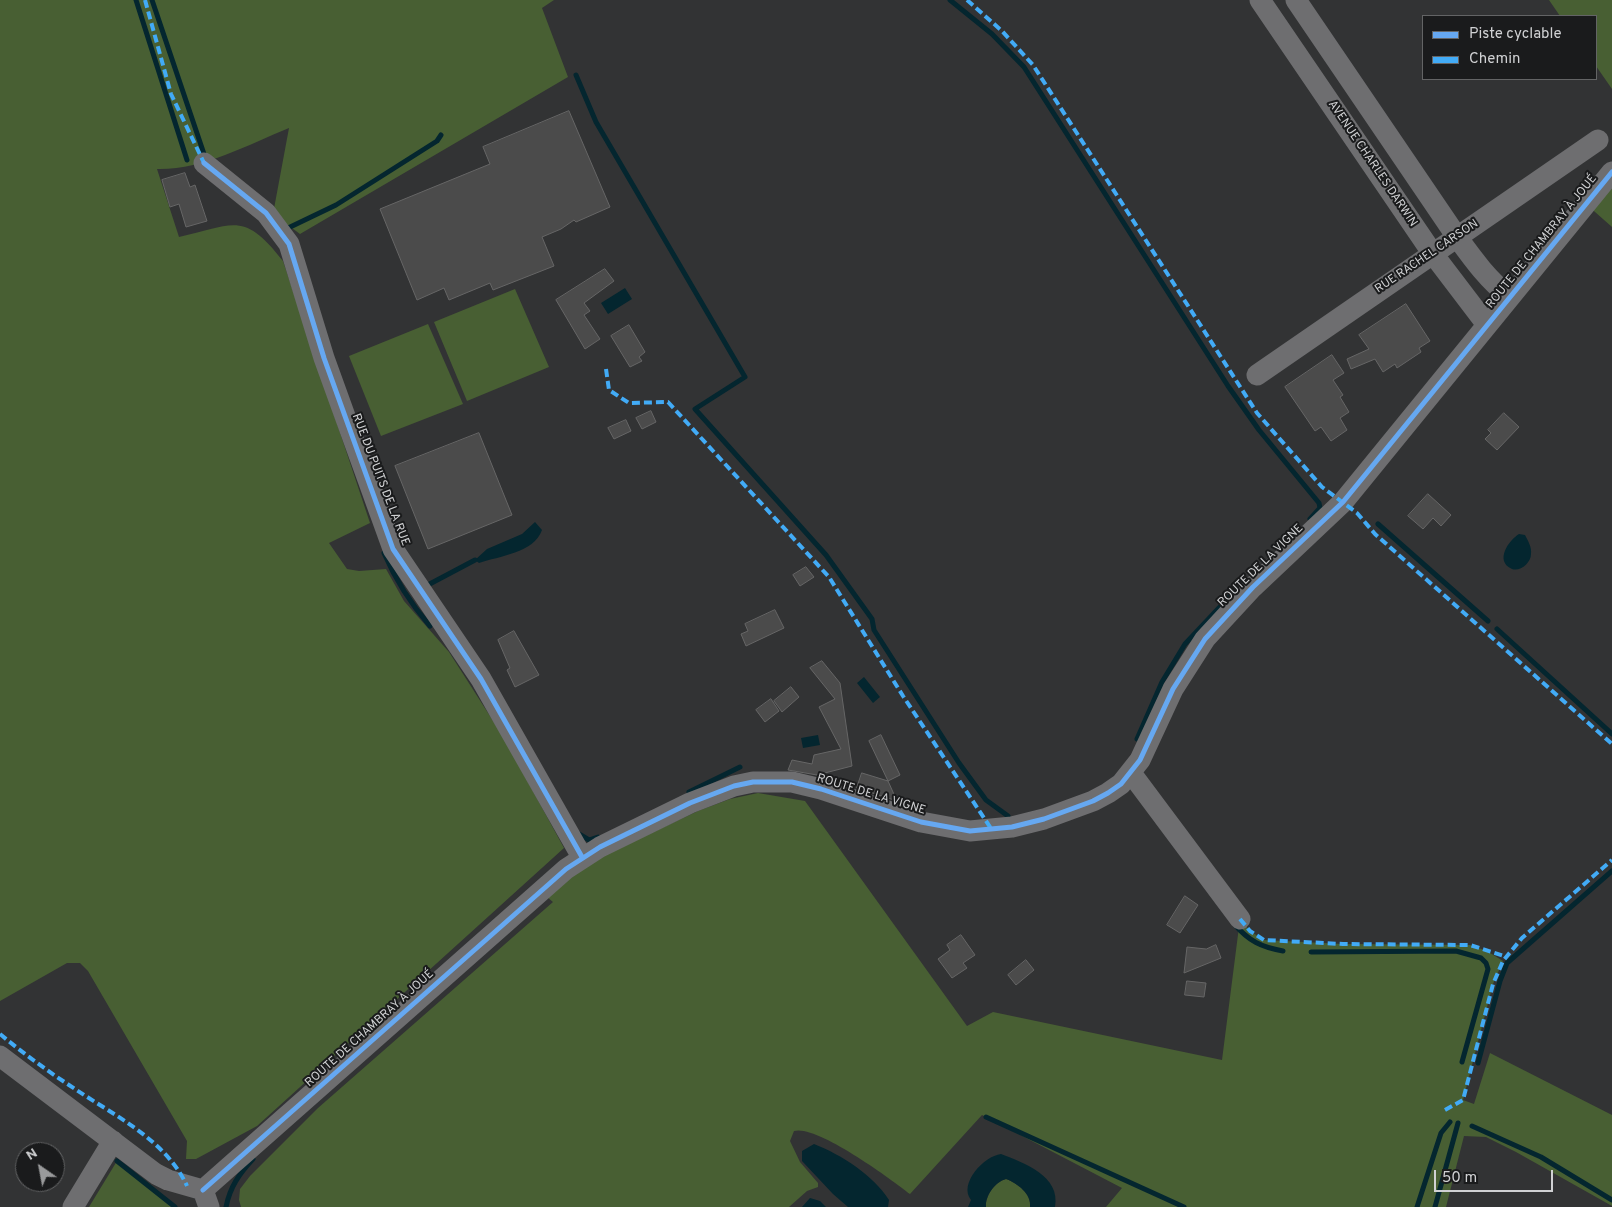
<!DOCTYPE html>
<html>
<head>
<meta charset="utf-8">
<style>
  body { margin:0 }
  #map { position:relative; width:1612px; height:1207px; overflow:hidden; background:#323334; font-family:Overpass,sans-serif }
  canvas { display:block }
  .legend { position:absolute; left:1422px; top:15px; width:175px; height:65px; box-sizing:border-box; background:#1a1b1c; border:1px solid #636465; margin:0; padding:6px 9px; list-style:none; font-size:15px; color:#d0d1d3 }
  .legend li { display:flex; align-items:center; gap:10px; height:25px }
  .legend b { width:25px; border:1px solid #636465 }
  .north { position:absolute; left:15px; top:1142px; width:50px; height:50px; box-sizing:border-box; background:#1a1b1c; border:1px solid #636465; border-radius:50%; rotate:327deg; font-size:14px; font-weight:700; line-height:20px; text-align:center; color:#d0d1d3 }
  .north::after { content:''; display:block; margin:auto; width:18px; height:22px; background:#999a9b; clip-path:polygon(50% 0,100% 100%,50% 72%,0 100%) }
  .scale { position:absolute; left:1434px; top:1170px; width:119px; height:22px; box-sizing:border-box; border:2px solid #d0d1d3; border-top:0; padding-left:6px; font-size:15px; line-height:18px; white-space:nowrap; color:#d0d1d3; -webkit-text-stroke:4px #1a1b1c; paint-order:stroke }
</style>
</head>
<body>
<div id="map">
<canvas width="1612" height="1207"></canvas>
<ul class="legend">
<li><b style="height:6px;background:#66a8f1"></b>Piste cyclable</li>
<li><b style="height:6px;background:#42abf6"></b>Chemin</li>
</ul>
<div class="north">N</div>
<div class="scale">50 m</div>
</div>
<script>
const context = document.querySelector('canvas').getContext('2d');
context.lineJoin = 'round';
function paint(path, color) { context.fillStyle = color; context.fill(path, 'evenodd'); }
function strokePath(path, color, width, dash) { context.strokeStyle = color; context.lineWidth = width; context.lineCap = dash ? 'butt' : 'round'; context.setLineDash(dash || []); context.stroke(path); }
function write(font, color, halo, rows, align = 'center') {
  context.font = font + ' Overpass,sans-serif'; context.lineWidth = 4; context.setLineDash([]); context.textBaseline = 'middle'; context.strokeStyle = halo; context.fillStyle = color; for (const [text, x, y, turn = 0] of rows) {
    context.save(); context.translate(x, y); context.rotate((+turn || 0) * Math.PI / 180); context.textAlign = isNaN(turn) ? turn : align; if (halo) context.strokeText(text, 0, 0); context.fillText(text, 0, 0); context.restore();
  }
}
paint(new Path2D(`
  M0 0H554L542 8 568 77 300 234 273 214 289 128C247 145 203 170 157 169L179 237C235 224 244 211 283 261L370 523 329 543 347 569 359 571 386 569 404 601 449 652 504 738 564 848 257 1126 196 1159H186L187 1141 88 971 80 963H67L0 1001Z
  M1549 0H1612V89L1596 66V16H1560Z
  M1612 164V227L1586 204Z
  M515 289 549 367 467 401 434 322Z
  M428 324 463 404 381 436 349 356Z
  M758 793 805 801 967 1026 993 1012 1222 1060 1240 919 1250 931 1264 940 1343 944 1470 945 1487 951 1503 961 1493 984 1463 1100 1474 1104 1490 1053 1612 1115V1206L1516 1152 1486 1137 1464 1136 1446 1207H1106L1122 1188 982 1115 910 1194C891 1179 816 1124 794 1131L790 1141 800 1162 818 1183V1187L807 1191 789 1207H241L239 1200 240 1189 250 1176 318 1108 553 902 547 897 582 868 615 850 698 811 730 799Z
  M117 1161 175 1207H89Z
  M1006 1179C1017 1183 1032 1194 1030 1207H986C985 1196 995 1182 1006 1179Z`), '#485f33');
paint(new Path2D(`
  M625 288 632 299 608 314 601 303Z
  M535 522 542 530C534 553 499 556 479 563L475 560 487 549 522 534Z
  M1519 534 1525 535C1528 541 1532 547 1531 554 1531 563 1520 572 1512 569 1494 561 1509 540 1519 534Z
  M864 677 880 697 873 703 857 683Z
  M818 735 820 745 803 748 801 738Z
  M814 1144C842 1155 873 1175 889 1200L888 1207H848L833 1194 802 1161V1151Z
  M1001 1154C1024 1163 1061 1176 1055 1207H1030C1032 1194 1017 1183 1006 1179 995 1182 985 1196 986 1207H968L971 1200C958 1184 984 1156 1001 1154Z
  M810 1198 820 1201 826 1207H802Z`), '#04262f');
strokePath(new Path2D(`
  M136 0 187 160
  M152 0 204 154
  M950 0 992 34 1024 67 1228 386 1259 430 1319 503 1320 508 1310 519
  M576 75 596 122 745 377 695 409 826 555 872 619 874 630 959 763 986 800 1008 816
  M284 228 286 229 336 205 437 141 441 135
  M1378 524 1488 621
  M384 553C396 581 410 603 430 626
  M424 587 475 560
  M1497 629 1612 734
  M1137 739 1162 682 1185 644 1233 593
  M689 792 740 767
  M579 834 589 840 598 837
  M1235 925C1249 941 1261 947 1283 951
  M1311 952 1456 951 1481 958 1486 963 1488 969 1462 1062
  M1478 1063 1500 981 1507 963 1612 871
  M986 1117 1184 1207
  M1472 1126 1541 1157 1612 1200
  M117 1161 175 1207
  M226 1207C230 1187 239 1174 253 1159
  M1417 1207 1441 1133 1450 1122
  M1435 1207 1458 1123`), '#04262f', 5);
const building = new Path2D(`
  M569 111 610 207 576 222 574 220 561 229 542 237 554 266 493 290 490 283 449 300 444 288 417 300 380 209 490 164 483 147Z
  M185 173 190 187 195 185 207 221 186 227 179 204 170 207 162 180Z
  M605 269 614 281 584 303 590 311 584 315 600 339 585 349 556 300Z
  M1406 304 1430 341 1419 348 1421 352 1397 368 1395 364 1383 372 1375 359 1351 369 1347 359 1369 349 1359 335Z
  M629 325 645 352 639 357 642 361 630 367 611 336Z
  M1332 355 1344 373 1333 380 1343 395 1340 397 1349 412 1340 418 1347 430 1331 441 1321 427 1315 431 1285 387Z
  M651 411 656 422 642 429 636 418Z
  M1504 413 1519 427 1497 450 1485 439 1491 433 1488 430Z
  M626 420 631 431 614 439 608 428Z
  M479 433 512 515 428 549 395 466Z
  M1428 494 1451 515 1441 526 1433 518 1423 529 1408 516Z
  M806 567 814 577 800 586 793 575Z
  M775 610 784 628 746 646 741 634 748 631 745 624Z
  M514 631 539 675 515 687 507 670 510 668 498 640Z
  M822 661 840 683 852 766 817 775 788 770 792 760 812 764 814 755 841 749 819 707 835 699 810 668Z
  M791 687 799 697 782 712 774 701Z
  M771 699 779 711 765 722 756 710Z
  M881 735 900 775 888 781 869 741Z
  M862 773 888 781 897 801 857 788Z
  M1185 896 1198 905 1180 933 1167 925Z
  M961 935 975 955 963 963 967 968 952 978 938 959 950 950 947 945Z
  M1216 945 1221 958 1184 973 1187 947 1206 949Z
  M1026 960 1034 970 1016 985 1008 975Z
  M1187 981 1206 983 1204 997 1185 995Z`);
paint(building, '#4b4b4b');
strokePath(building, '#666', 1);
strokePath(new Path2D(`
  M1260 0 1433 254 1487 325
  M1296 0 1457 237C1473 259 1488 280 1510 297
  M204 163 266 213 289 244 324 358 393 549 481 679 582 857
  M1257 375 1598 140
  M1131 773 1240 919
  M0 1056 156 1174 168 1180 203 1190
  M203 1190 566 869 600 847 690 803 734 786 753 782H792L821 789 921 822 970 831 1012 827 1044 819 1093 801 1108 793 1121 784 1140 760 1173 689 1205 639 1253 587 1343 502 1612 172
  M203 1190 209 1207
  M73 1207 113 1141`), '#6e6e70', 21);
strokePath(new Path2D(`
  M145 0 171 94 204 163
  M967 0 1002 31 1033 65 1257 413 1322 487 1357 513 1375 534 1612 744
  M606 369 609 390 629 403 668 402 829 577 903 696 992 830
  M1240 919 1250 931 1264 940 1343 944 1470 945 1507 957
  M0 1034C24 1054 49 1072 75 1089 115 1116 166 1140 187 1186
  M1445 1110 1463 1100 1493 984 1503 961 1522 938 1612 860`), '#42abf6', 4, [8, 4]);
strokePath(new Path2D(`
  M204 163 266 213 289 244 324 358 393 549 481 679 582 857
  M203 1190 566 869 600 847 690 803 734 786 753 782H792L821 789 921 822 970 831 1012 827 1044 819 1093 801 1108 793 1121 784 1140 760 1173 689 1205 639 1253 587 1343 502 1612 172`), '#66a8f1', 5);
write('12px', '#d0d1d3', '#1a1b1c', [
  ["AVENUE CHARLES DARWIN",1372,164,56],
  ["ROUTE DE CHAMBRAY À JOUÉ",1542,242,-51],
  ["RUE RACHEL CARSON",1427,257,-34],
  ["RUE DU PUITS DE LA RUE",380,480,69],
  ["ROUTE DE LA VIGNE",1261,566,-44],
  ["ROUTE DE LA VIGNE",871,795,17],
  ["ROUTE DE CHAMBRAY À JOUÉ",370,1029,-42]
]);
</script>
</body>
</html>
